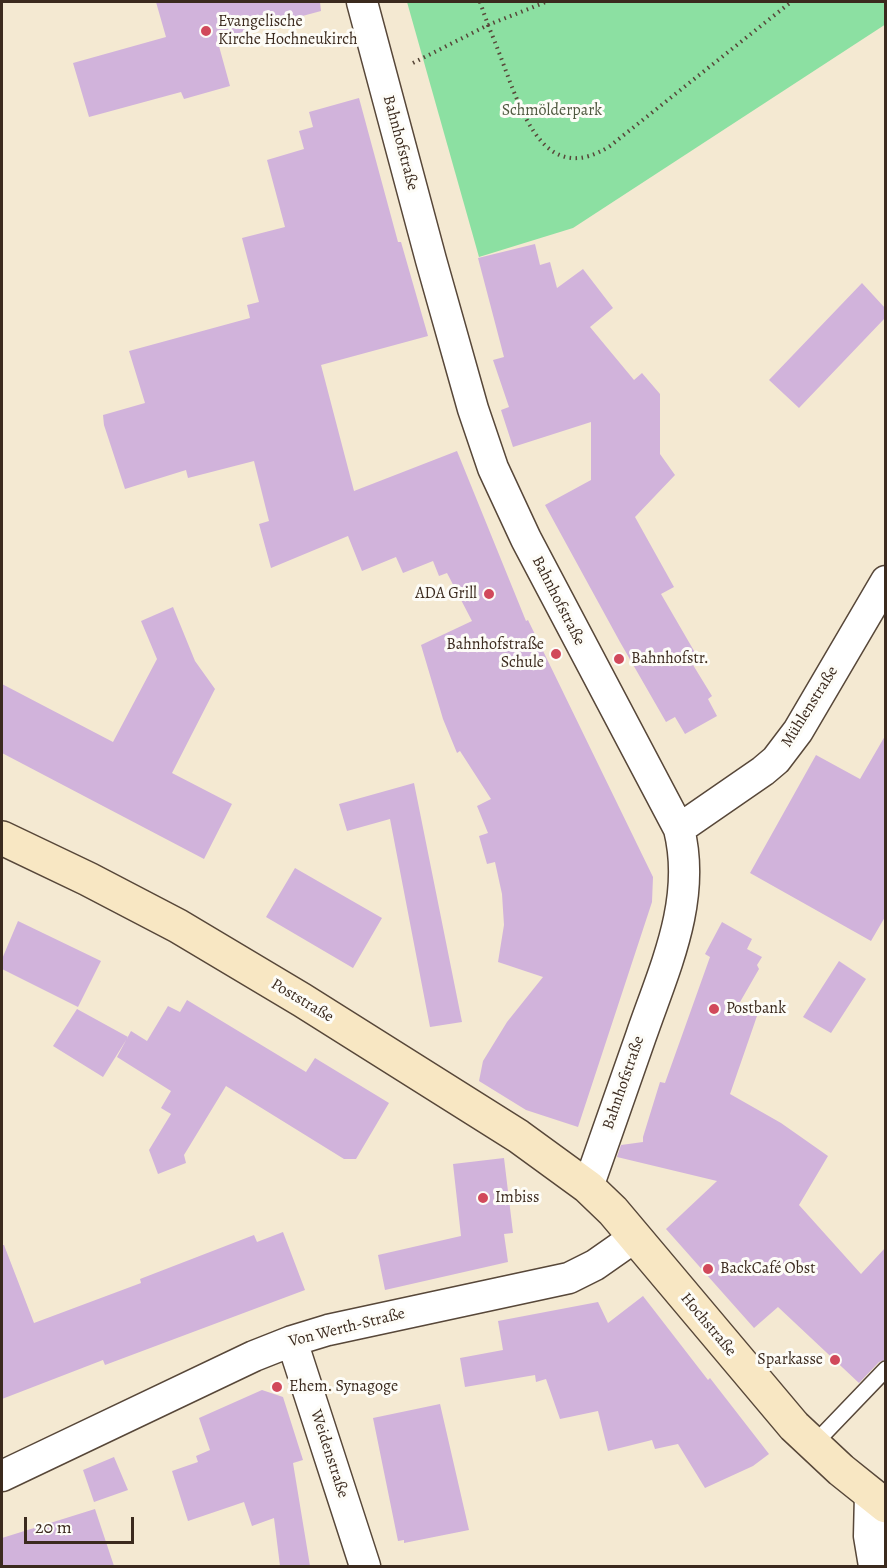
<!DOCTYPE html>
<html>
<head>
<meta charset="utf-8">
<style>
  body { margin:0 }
  #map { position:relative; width:887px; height:1568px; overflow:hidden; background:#f4e9d2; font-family:Alegreya,serif }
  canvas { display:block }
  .frame { position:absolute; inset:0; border:3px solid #3b2a1e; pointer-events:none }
  .scale { position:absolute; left:24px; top:1517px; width:110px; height:27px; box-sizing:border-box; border:3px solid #3b2a1e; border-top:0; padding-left:8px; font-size:18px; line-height:21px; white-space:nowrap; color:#3b2a1e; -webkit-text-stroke:4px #fdfcf7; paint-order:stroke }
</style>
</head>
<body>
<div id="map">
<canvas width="887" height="1568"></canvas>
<div class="frame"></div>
<div class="scale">20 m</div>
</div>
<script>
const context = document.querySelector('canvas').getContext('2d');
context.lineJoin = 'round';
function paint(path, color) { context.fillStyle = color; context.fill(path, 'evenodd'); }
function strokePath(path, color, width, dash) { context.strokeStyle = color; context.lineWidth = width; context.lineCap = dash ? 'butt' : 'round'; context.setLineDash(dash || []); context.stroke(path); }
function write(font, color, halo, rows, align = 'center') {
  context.font = font + ' Alegreya,serif'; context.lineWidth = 6; context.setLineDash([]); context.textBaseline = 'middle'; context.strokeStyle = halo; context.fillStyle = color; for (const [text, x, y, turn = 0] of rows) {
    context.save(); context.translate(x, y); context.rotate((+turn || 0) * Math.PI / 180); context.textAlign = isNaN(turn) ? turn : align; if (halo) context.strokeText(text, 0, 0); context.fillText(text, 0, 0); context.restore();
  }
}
paint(new Path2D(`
  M407 2H885L886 24 573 228 479 257Z`), '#8ce0a2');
paint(new Path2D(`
  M156 2H320L321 11 217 39 230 86 184 99 181 92 89 117 73 63 166 37Z
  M359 98 398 242H401L428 336 321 365 354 491 457 451 526 621 528 620 653 877 652 902 578 1127 526 1110 479 1081 483 1061 507 1022 543 977 498 962 504 925 502 894 495 862 487 864 479 836 488 833 477 806 491 799 460 751 457 753 443 719 421 645 472 621 447 573 439 576 433 561 403 573 396 557 362 571 348 536 271 568 259 524 269 521 254 461 188 478 186 470 125 489 104 425 103 415 145 403 129 351 250 318 247 305 259 302 242 238 285 227 267 160 304 149 299 131 313 127 309 112Z
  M535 244 540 265 550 262 557 288 583 269 613 308 590 327 634 380 642 373 660 394V454L675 475 635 517 674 587 661 594 697 656 690 660 712 696 708 699 717 716 685 734 675 717 666 722 620 642 545 505 591 480V422L513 447 501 410 509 407 493 360 504 357 478 258Z
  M862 283 885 308V318L799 408 769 380Z
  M173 607 195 661 215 689 172 773 232 804 204 859 2 753V684L113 742 157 659 141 621Z
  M885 736V917L871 941 750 873 816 755 860 779Z
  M414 783 462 1022 430 1027 390 819 347 831 339 804Z
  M295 868 382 918 353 968 266 917Z
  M18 921 101 961 78 1007 2 969V959Z
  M722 922 752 939 747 949 762 957 757 965 759 969 736 1009 757 1016 730 1094 781 1123 828 1156 799 1205 861 1274 885 1248V1360L879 1362 859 1383 778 1307 754 1328 666 1229 717 1181 617 1157 621 1145 643 1142V1137L660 1082 665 1083 710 957 705 954Z
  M839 961 866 979 831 1033 803 1017Z
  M187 1000 306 1072 315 1058 389 1103 356 1159H344L226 1086 184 1155 186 1163 158 1174 149 1150 171 1114 161 1108 171 1091 117 1057 131 1031 147 1041 168 1006 180 1012Z
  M77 1009 128 1037 103 1077 53 1046Z
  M504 1158 513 1233 504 1234 508 1262 385 1290 378 1255 461 1236 453 1164Z
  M283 1232 305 1290 105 1365 103 1360 2 1399V1245H4L34 1323 141 1283 140 1279 254 1235 257 1242Z
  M643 1296 708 1380 710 1378 769 1454 753 1466 705 1488 678 1444 655 1449 652 1440 608 1451 598 1411 560 1419 546 1379 536 1382 535 1375 465 1387 460 1358 503 1350 498 1321 598 1302 608 1323Z
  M262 1390 283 1397 303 1460 293 1463 310 1566H280L274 1518 252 1526 244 1502 188 1521 172 1471 198 1462 196 1456 210 1450 199 1418Z
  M440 1404 469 1530 404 1543V1540L398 1541 373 1418Z
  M114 1457 128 1490 94 1502 83 1470Z
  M95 1509 114 1566H2V1538Z`), '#d1b3db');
const lane = new Path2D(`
  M813 1445 886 1369`);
const street = new Path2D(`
  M362 2 431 260 473 409 493 468 526 539 679 829C697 901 664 969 641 1036 623 1086 606 1137 588 1187
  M679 829 763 771 776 760 798 731 886 581
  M292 1341 365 1566
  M2 1476 254 1356 292 1341 328 1330 569 1278 595 1265 635 1237
  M870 1494 869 1536 874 1566`);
const secondary = new Path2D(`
  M2 838 88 879 178 926 302 1000 518 1136 588 1187 613 1211 794 1426 841 1470 886 1506`);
strokePath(lane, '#574739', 18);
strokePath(street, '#574739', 33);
strokePath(secondary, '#574739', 36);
strokePath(new Path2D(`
  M480 2 488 25 546 2
  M413 63 488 25C496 44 503 63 510 82 528 128 552 183 610 146L791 2`), '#574739', 4, [1.5, 4.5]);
strokePath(lane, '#fff', 15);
strokePath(street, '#fff', 30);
strokePath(secondary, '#f8e7c3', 33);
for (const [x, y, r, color] of [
  [206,31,6,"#d1495b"],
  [489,594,6,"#d1495b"],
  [556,654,6,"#d1495b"],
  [619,659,6,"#d1495b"],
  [714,1009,6,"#d1495b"],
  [483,1198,6,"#d1495b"],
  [708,1269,6,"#d1495b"],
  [835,1360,6,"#d1495b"],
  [277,1387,6,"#d1495b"]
]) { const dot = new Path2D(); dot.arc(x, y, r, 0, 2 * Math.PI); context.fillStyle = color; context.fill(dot); strokePath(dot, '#fdfcf7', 2); }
write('16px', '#3b2a1e', '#fdfcf7', [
  ["Evangelische",218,22],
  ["Kirche Hochneukirch",218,40],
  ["ADA Grill",477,594,"right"],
  ["Bahnhofstraße",544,645,"right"],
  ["Schule",544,663,"right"],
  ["Bahnhofstr.",631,659],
  ["Postbank",726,1009],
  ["Imbiss",495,1198],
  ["BackCafé Obst",720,1269],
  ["Sparkasse",823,1360,"right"],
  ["Ehem. Synagoge",289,1387]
], 'left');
write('16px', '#4f583f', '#fdfcf7', [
  ["Schmölderpark",552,111]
]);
write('16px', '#3b2a1e', '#fdfcf7', [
  ["Bahnhofstraße",400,143,75],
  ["Bahnhofstraße",558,601,63],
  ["Mühlenstraße",810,707,-58],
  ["Poststraße",302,1001,31],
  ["Bahnhofstraße",624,1083,-71],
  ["Hochstraße",708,1325,50],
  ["Von Werth-Straße",347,1328,-14],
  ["Weidenstraße",329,1454,72]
]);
</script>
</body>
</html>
